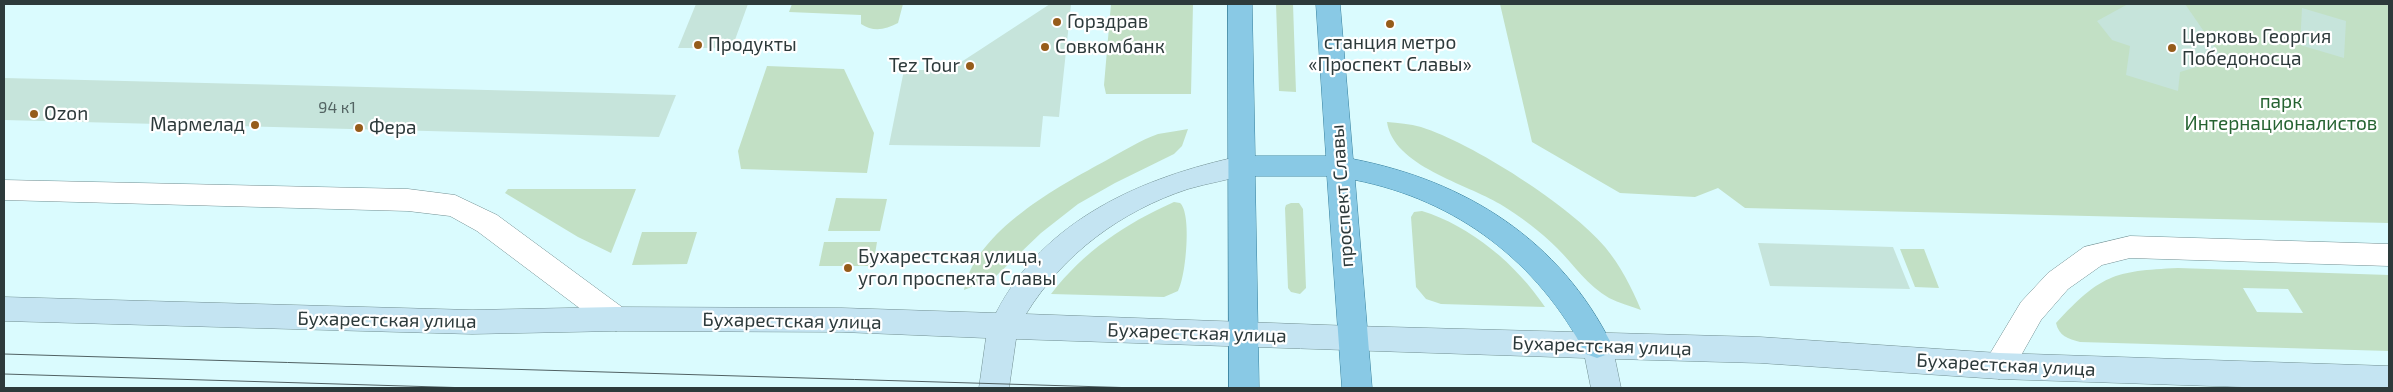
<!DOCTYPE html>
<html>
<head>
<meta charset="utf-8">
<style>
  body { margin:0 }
  #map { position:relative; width:2393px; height:392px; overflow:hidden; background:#dafbfe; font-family:"Exo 2",sans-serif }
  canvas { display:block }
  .frame { position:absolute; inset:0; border:5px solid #2d3a3b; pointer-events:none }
</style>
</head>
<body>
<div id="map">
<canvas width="2393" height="392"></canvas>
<div class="frame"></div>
</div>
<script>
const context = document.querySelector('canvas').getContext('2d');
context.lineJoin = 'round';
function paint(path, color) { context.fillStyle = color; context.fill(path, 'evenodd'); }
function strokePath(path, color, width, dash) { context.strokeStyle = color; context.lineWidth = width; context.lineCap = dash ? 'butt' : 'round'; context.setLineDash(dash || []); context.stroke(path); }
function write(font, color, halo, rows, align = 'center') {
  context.font = font + ' "Exo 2",sans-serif'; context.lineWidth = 4.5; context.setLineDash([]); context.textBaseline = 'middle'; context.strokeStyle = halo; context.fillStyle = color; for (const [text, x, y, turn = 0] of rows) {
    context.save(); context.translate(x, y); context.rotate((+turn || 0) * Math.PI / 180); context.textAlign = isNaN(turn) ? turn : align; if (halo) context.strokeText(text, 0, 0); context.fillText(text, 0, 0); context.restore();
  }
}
paint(new Path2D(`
  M792 4H903L898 23C885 30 873 32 861 24V15L789 12Z
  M1111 4H1193L1191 94H1106L1104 85Z
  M1276 4H1293L1296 92 1279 91Z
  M1500 4H2389V223L1745 208 1718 188 1695 197 1620 193 1532 142Z
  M767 66 844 69 874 133 867 173 741 169 738 151Z
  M1387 122C1398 123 1410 124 1421 127 1472 143 1571 206 1605 247 1620 265 1632 288 1641 310 1631 306 1619 303 1609 298 1588 286 1574 265 1557 248 1541 232 1520 216 1500 204 1467 184 1393 166 1387 122Z
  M1188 129 1182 146 1174 154 1115 183 1078 204 1041 233 994 278 964 290C975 231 1059 186 1107 160 1123 151 1141 140 1158 134 1168 132 1179 131 1188 129Z
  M508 189H636L611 253 578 237 505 193Z
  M836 198 887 199 880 231H828Z
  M1174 202 1180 203C1192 213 1186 277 1178 291L1164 297 1051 294C1084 251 1125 224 1174 202Z
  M1291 203H1299L1303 209 1306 288 1300 294 1291 292 1288 288 1285 208 1286 205Z
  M1422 211C1471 226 1517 265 1545 307L1441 304 1426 299 1416 287 1411 217 1414 212Z
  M642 232H697L687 264 632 265Z
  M824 242H877L873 266H819Z
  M1900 249H1924L1939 288 1915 287Z
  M2178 268 2389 275V351L2080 342C2068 339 2059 336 2056 323 2101 275 2113 271 2178 268ZM2243 288 2288 289 2303 313 2257 312Z`), '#c2e0c5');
paint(new Path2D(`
  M696 4H748L732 48H678Z
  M1050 4H1071L1059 117 1043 116 1040 147 889 145 904 70H949Z
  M2128 4H2185L2223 59 2180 72 2178 91 2126 75 2130 46 2112 40 2097 21Z
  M2302 8 2346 21 2344 58 2300 45Z
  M4 78 608 93 676 95 659 137 4 120Z
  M1758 243 1893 247 1910 289 1770 286Z`), '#c6e4db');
const street = new Path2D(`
  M4 180 408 189 455 195 497 215 626 310 631 319 626 328 616 331 606 328 477 231 450 216 408 211 4 200Z
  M2130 236 2389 244V266L2130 258 2102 265 2068 289 2041 320 2010 375 1999 379 1988 375 1984 366 1988 357 2021 302 2048 273 2084 247Z`);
const secondary = new Path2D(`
  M1241 156 1251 159 1254 166 1251 173C1230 180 1208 183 1188 189 1121 211 1063 254 1026 314L1353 326 1760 337 1999 353 2389 366V388H2273L1999 379 1760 363 1615 359 1621 388H1591L1585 358 1016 339 1009 388H979L986 338 842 332 616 331 472 334 4 321V297L472 310 616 307 842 308 996 313C1044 219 1143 177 1241 156Z`);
const primary = new Path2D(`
  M1228 4H1252L1255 156H1326L1316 4H1340L1353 159C1466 181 1560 240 1612 345L1608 354 1597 358 1586 354C1538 262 1457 200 1355 180L1372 388H1342L1327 176H1255L1259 388H1229Z`);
strokePath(street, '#718f92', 1);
strokePath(secondary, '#718f92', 1);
strokePath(primary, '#36809e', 1);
paint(street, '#fff');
paint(secondary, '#c4e4f2');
paint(primary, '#89c9e5');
strokePath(new Path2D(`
  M4 354 1138 388
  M4 374 471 388`), '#506163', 1);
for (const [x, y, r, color] of [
  [1057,22,5,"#965c1a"],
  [1390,24,5,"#965c1a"],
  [698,45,5,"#965c1a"],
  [1045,47,5,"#965c1a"],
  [2172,48,5,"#965c1a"],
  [970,66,5,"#965c1a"],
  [34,114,5,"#965c1a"],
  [255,125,5,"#965c1a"],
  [359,128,5,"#965c1a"],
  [848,268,5,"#965c1a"]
]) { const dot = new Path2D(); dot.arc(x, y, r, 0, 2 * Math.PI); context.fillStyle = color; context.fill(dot); strokePath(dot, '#fff', 2); }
write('16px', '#536463', null, [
  ["94 к1",337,108]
]);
write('19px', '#2d3a3b', '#fff', [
  ["Горздрав",1067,22],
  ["Церковь Георгия",2182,37],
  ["Победоносца",2182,59],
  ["станция метро",1390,43,"center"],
  ["«Проспект Славы»",1390,65,"center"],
  ["Продукты",708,45],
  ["Совкомбанк",1055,47],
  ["Tez Tour",960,66,"right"],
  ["Ozon",44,114],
  ["Мармелад",245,125,"right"],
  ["Фера",369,128],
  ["Бухарестская улица,",858,257],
  ["угол проспекта Славы",858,279]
], 'left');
write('19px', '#256331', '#fff', [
  ["парк",2281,102],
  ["Интернационалистов",2281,124]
]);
write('19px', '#2d3a3b', '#fff', [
  ["проспект Славы",1342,196,-94],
  ["Бухарестская улица",387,320,1],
  ["Бухарестская улица",792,321,1],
  ["Бухарестская улица",1197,333,2],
  ["Бухарестская улица",1602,346,2],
  ["Бухарестская улица",2006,365,3]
]);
</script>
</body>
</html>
